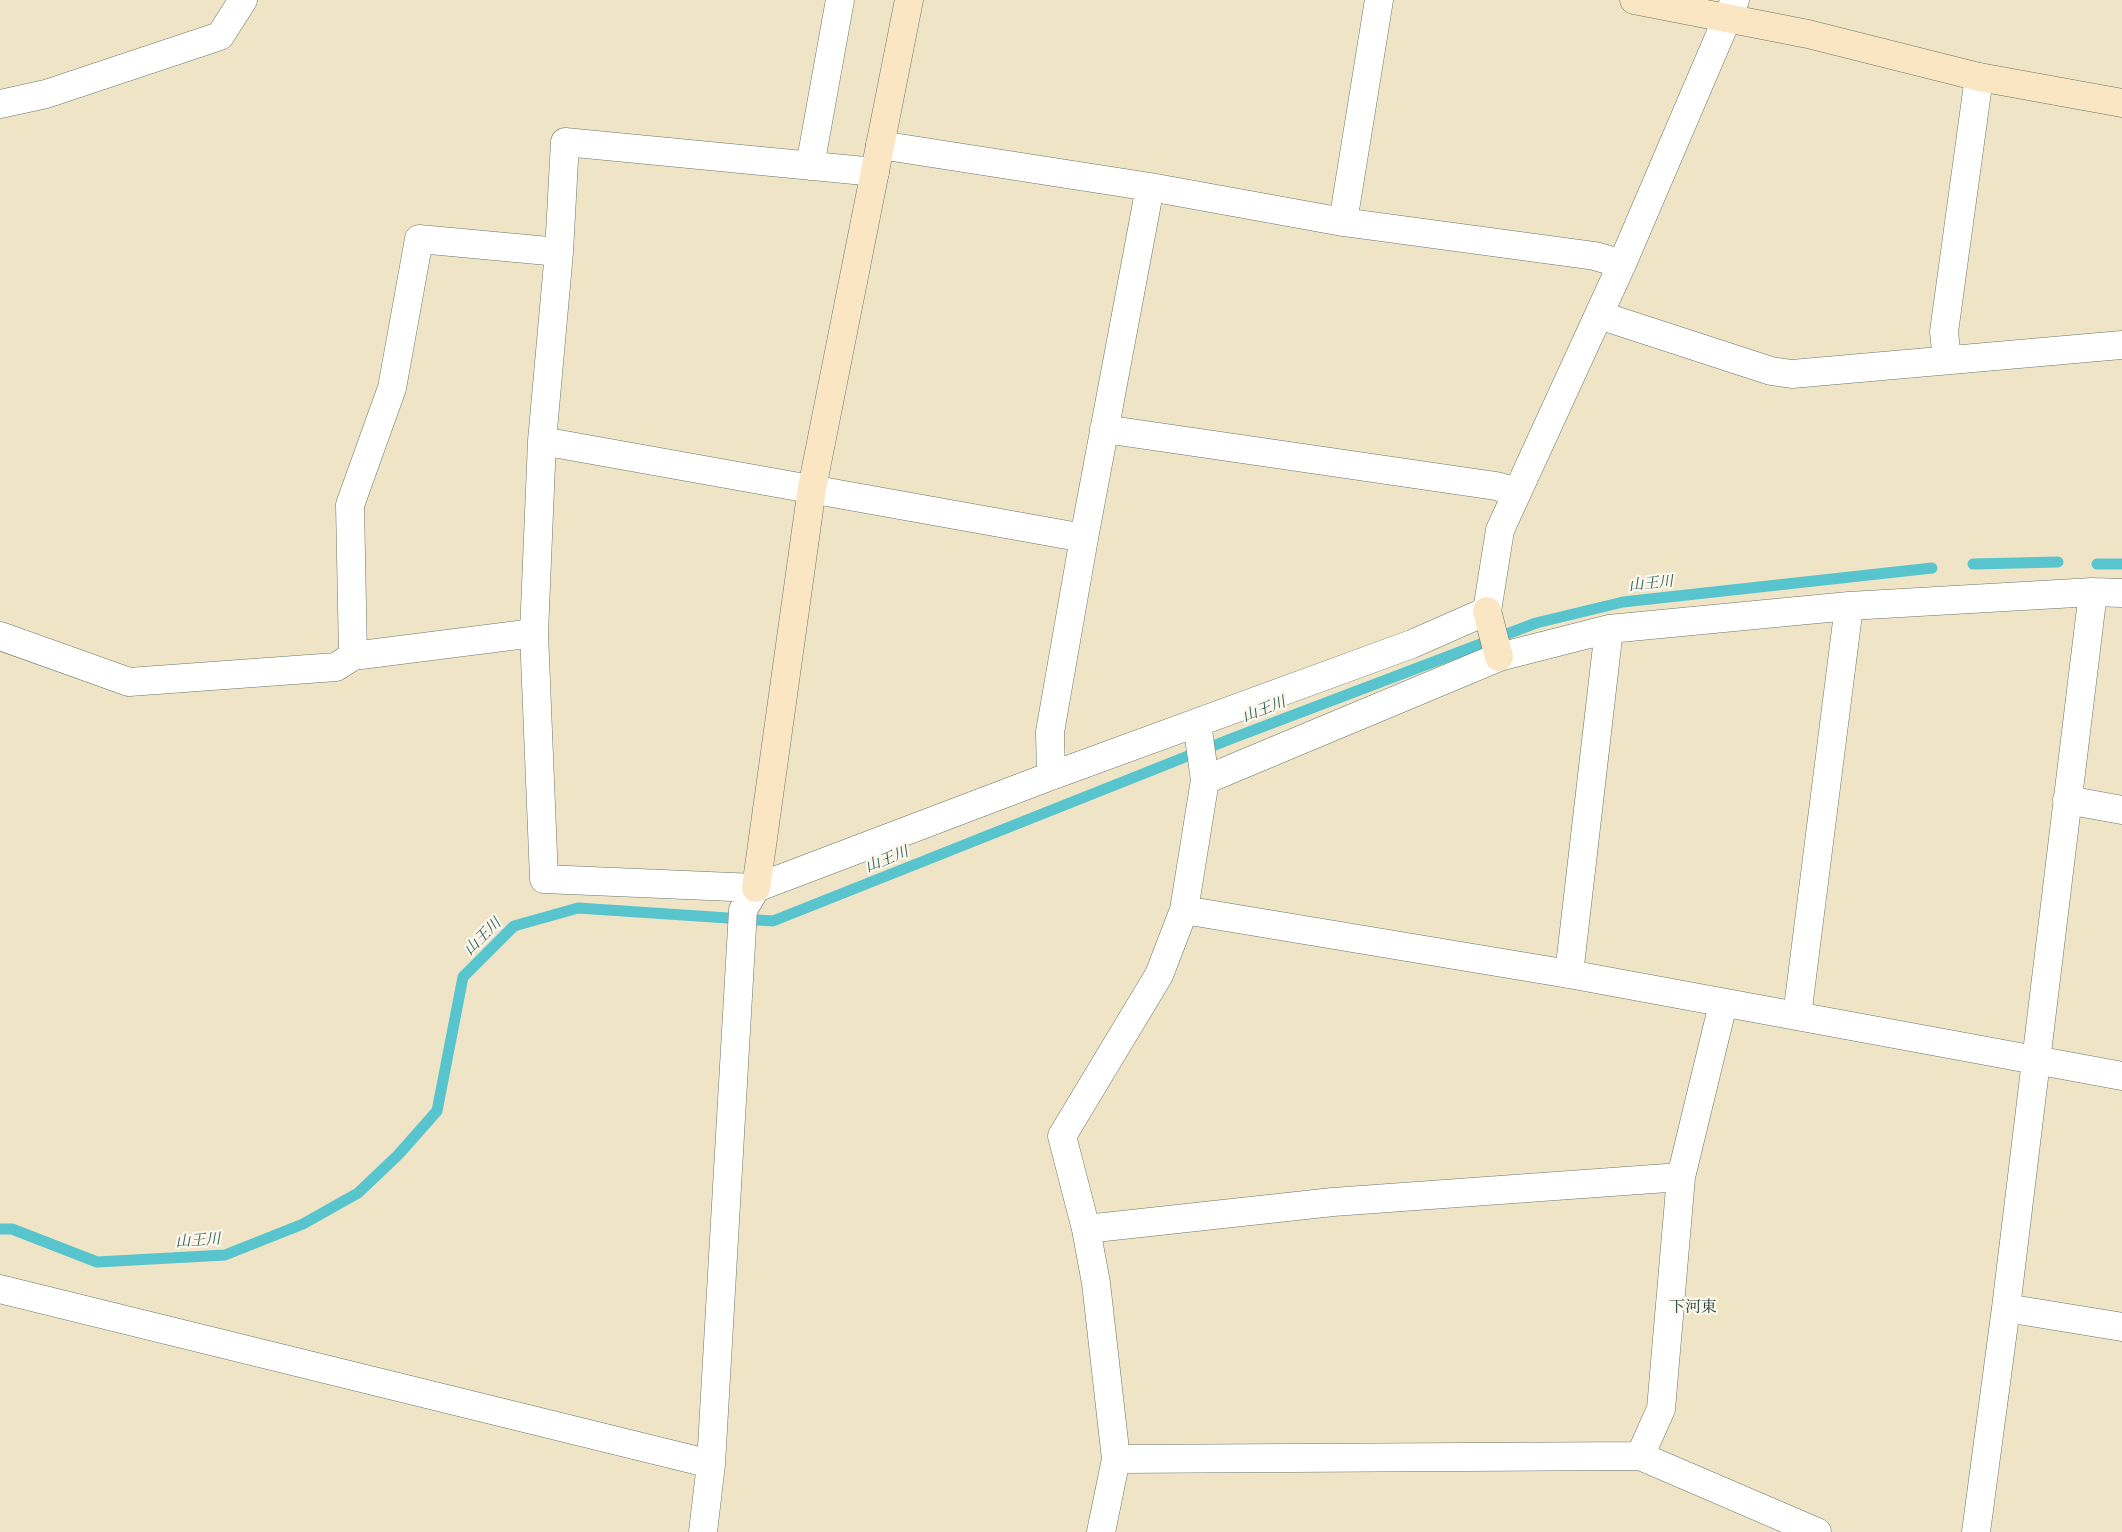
<!DOCTYPE html>
<html>
<head>
<meta charset="utf-8">
<style>
  body { margin:0 }
  canvas { display:block; background:#efe4c6 }
</style>
</head>
<body>
<canvas width="2122" height="1532"></canvas>
<script>
const context = document.querySelector('canvas').getContext('2d');
context.lineJoin = 'round';
function strokePath(path, color, width, dash) { context.strokeStyle = color; context.lineWidth = width; context.lineCap = dash ? 'butt' : 'round'; context.setLineDash(dash || []); context.stroke(path); }
function write(font, color, halo, rows, align = 'center') {
  context.font = font + ' "Old Standard TT","Noto Serif JP",serif'; context.lineWidth = 4.5; context.setLineDash([]); context.textBaseline = 'middle'; context.strokeStyle = halo; context.fillStyle = color; for (const [text, x, y, turn = 0] of rows) {
    context.save(); context.translate(x, y); context.rotate((+turn || 0) * Math.PI / 180); context.textAlign = isNaN(turn) ? turn : align; if (halo) context.strokeText(text, 0, 0); context.fillText(text, 0, 0); context.restore();
  }
}
strokePath(new Path2D(`
  M1973 564 2058 562
  M2097 564H2122
  M0 1229H12L97 1262 225 1255 303 1224 358 1193 398 1155 437 1111 463 977 514 926 578 908 773 921 1233 738 1536 623 1623 602 1932 568`), '#58c5ce', 11);
const street = new Path2D(`
  M0 104 46 94 220 36 243 0
  M880 145 1150 187 1343 222 1595 256 1622 264
  M810 166 840 0
  M875 172 565 142 559 252 542 441 534 633 544 879 756 888 1051 776 1412 644 1487 611 1500 530 1622 264 1735 0
  M1343 222 1379 0
  M1599 315 1771 371 1792 374 2122 345
  M1947 359 1944 332 1979 77
  M1104 429 1496 486 1517 492
  M542 441 1084 538
  M534 633 353 656 350 505 392 388 419 239 559 252
  M0 636 129 682 336 667 353 656
  M1051 776 1050 732 1084 538 1150 187
  M1205 780 1499 657 1609 629 1849 606 2093 592 2122 593
  M2067 800 2122 810
  M1184 910 1569 974 2122 1076
  M1569 974 1609 629
  M1797 1016 1849 606
  M1086 1229 1333 1202 1681 1177
  M0 1289 711 1464
  M2006 1308 2122 1327
  M1640 1456 1661 1409 1681 1177 1723 1004
  M1116 1459 1640 1456 1817 1532
  M703 1532 711 1464 743 910 756 888
  M1101 1532 1116 1459 1096 1283 1086 1229 1062 1136 1159 975 1184 910 1205 780 1197 723
  M1976 1532 2006 1308 2093 592`);
const secondary = new Path2D(`
  M1634 0 1808 34 1979 77 2122 103
  M1487 611 1499 657
  M756 888 812 488 909 0`);
strokePath(street, '#687767', 29);
strokePath(secondary, '#687767', 29);
strokePath(street, '#fff', 28);
strokePath(secondary, '#fbe6c4', 28);
write('italic 15px', '#2d5f5a', '#fbf7ec', [
  ["山王川",1651,584,-6],
  ["山王川",1264,710,-21],
  ["山王川",887,860,-22],
  ["山王川",483,937,-45],
  ["山王川",198,1241,-4]
]);
write('16px', '#1f3d34', '#fbf7ec', [
  ["下河東",1693,1308]
]);
</script>
</body>
</html>
